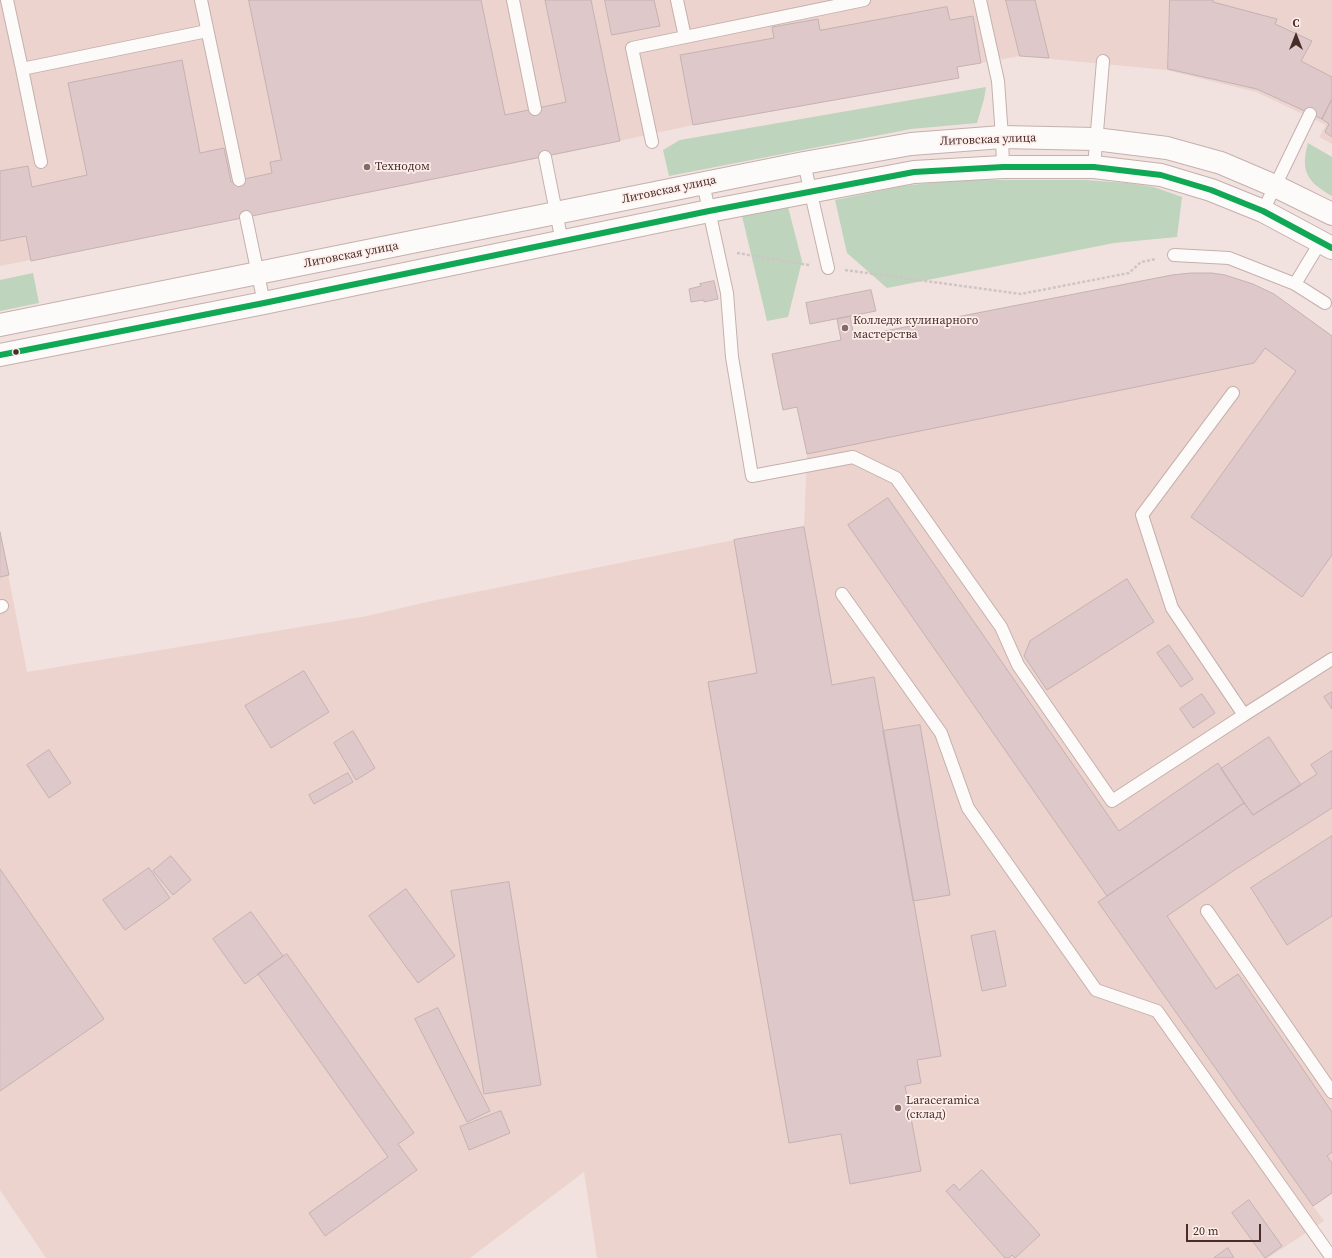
<!DOCTYPE html>
<html>
<head>
<meta charset="utf-8">
<style>
  body { margin:0 }
  #map { position:relative; width:1332px; height:1258px; overflow:hidden; background:#f2e2df; font-family:"Source Serif 4",serif }
  canvas { display:block }
  .north { position:absolute; left:1276px; top:16px; width:40px; height:40px; -webkit-text-stroke:3px #fdeeeb; paint-order:stroke; rotate:0deg; font-size:11px; font-weight:700; line-height:16px; text-align:center; color:#472c27 }
  .north::after { content:''; display:block; margin:auto; width:14px; height:18px; background:#472c27; clip-path:polygon(50% 0,100% 100%,50% 72%,0 100%) }
  .scale { position:absolute; left:1186px; top:1224px; width:75px; height:18px; box-sizing:border-box; border:2px solid #472c27; border-top:0; padding-left:5px; font-size:12px; line-height:14px; white-space:nowrap; color:#472c27; -webkit-text-stroke:3px #fdeeeb; paint-order:stroke }
</style>
</head>
<body>
<div id="map">
<canvas width="1332" height="1258"></canvas>
<div class="north">С</div>
<div class="scale">20 m</div>
</div>
<script>
const context = document.querySelector('canvas').getContext('2d');
context.lineJoin = 'round';
function paint(path, color) { context.fillStyle = color; context.fill(path, 'evenodd'); }
function strokePath(path, color, width, dash) { context.strokeStyle = color; context.lineWidth = width; context.lineCap = dash ? 'butt' : 'round'; context.setLineDash(dash || []); context.stroke(path); }
function write(font, color, halo, rows, align = 'center') {
  context.font = font + ' "Source Serif 4",serif'; context.lineWidth = 3.5; context.setLineDash([]); context.textBaseline = 'middle'; context.strokeStyle = halo; context.fillStyle = color; for (const [text, x, y, turn = 0] of rows) {
    context.save(); context.translate(x, y); context.rotate((+turn || 0) * Math.PI / 180); context.textAlign = isNaN(turn) ? turn : align; if (halo) context.strokeText(text, 0, 0); context.fillText(text, 0, 0); context.restore();
  }
}
paint(new Path2D(`
  M0 0H1332V144L1319 137 1326 125 1256 92 1166 70 1020 56 957 67 959 78 693 125 545 157 0 266Z
  M1191 273H1212L1225 275 1253 284 1274 294 1332 336V1193L1313 1206 1324 1221 1268 1258H597L584 1172 470 1258H46L0 1190V532L27 672 367 616 431 601 734 540 804 527 807 454 797 407 783 410 772 354 841 340 837 319 810 324 806 303 871 290 876 311 850 316 854 337 1172 275Z`), '#ecd3ce');
paint(new Path2D(`
  M986 87 984 99 977 123 911 129 669 176 663 150 680 140Z
  M1308 143 1332 157V196C1307 182 1300 171 1308 143Z
  M955 180H1085L1127 183 1154 187 1182 197 1177 237 1114 243 887 288 847 253 835 200 903 186Z
  M788 207 802 261 788 317 767 321 742 216Z
  M33 273 39 303 0 311V280Z`), '#bed4bc');
const building = new Path2D(`
  M249 0H481L505 115 566 102 545 0H591L620 141 31 261 26 236 0 241V171L28 166 32 187 87 175 68 83 182 60 200 153 224 148 231 182 272 173 270 162 281 160Z
  M605 0H654L660 26 612 35Z
  M1006 0H1035L1049 58 1020 56Z
  M1170 0H1213V2L1277 19 1275 24 1312 41 1301 61 1332 77V99L1322 119 1257 89 1168 69Z
  M947 7 950 20 973 16 981 63 957 67 959 78 693 125 680 55 774 38 772 27 818 19 820 30Z
  M1332 99V137L1325 132 1329 124 1322 119Z
  M1191 273H1212L1225 275 1253 284 1274 294 1332 336V555L1302 597 1191 517 1296 371 1265 348 1254 363 807 454 797 407 783 410 772 354 841 340 837 319 850 316 854 337 1172 275Z
  M714 281 718 299 704 302V300L691 302 689 289 701 286 700 284Z
  M871 290 876 311 810 324 806 303Z
  M888 498 1119 831 1218 763 1244 803 1107 896 848 525Z
  M804 527 832 685 874 677 941 1056 917 1060 921 1083 905 1086 921 1171 850 1184 841 1134 789 1143 708 682 757 673 734 540Z
  M0 532 9 575 0 577Z
  M1127 579 1154 622 1047 690 1024 656 1030 641Z
  M1169 645 1193 679 1181 687 1157 653Z
  M304 671 329 712 271 748 245 706Z
  M1332 692V709L1324 697Z
  M1202 694 1215 713 1193 728 1180 709Z
  M920 725 950 895 913 901 883 731Z
  M353 731 375 768 356 780 334 743Z
  M1269 737 1301 785 1253 815 1221 769Z
  M49 750 71 783 49 798 27 765Z
  M1332 751V808L1233 871 1167 916 1216 989 1238 974 1332 1112V1152L1327 1156 1332 1163V1193L1313 1206 1098 902 1244 803 1253 815 1317 774 1311 765Z
  M348 773 353 782 314 804 309 795Z
  M1332 836V916L1287 945 1251 888Z
  M171 856 191 880 173 895 153 871Z
  M149 868 170 898 125 930 103 900Z
  M0 869 104 1019 0 1091Z
  M509 882 541 1085 484 1094 451 891Z
  M406 889 455 956 418 983 369 916Z
  M251 912 283 956 245 984 213 939Z
  M995 931 1006 986 982 991 971 936Z
  M287 954 414 1133 398 1144 417 1170 325 1236 309 1213 388 1157 258 974Z
  M438 1008 490 1111 467 1122 415 1019Z
  M501 1111 510 1133 469 1150 460 1127Z
  M982 1170 1040 1235 1015 1258 1012 1255 1009 1258H1005L946 1191 954 1184 959 1190Z
  M1249 1200 1282 1246 1265 1258 1232 1213Z
  M1228 1248 1234 1258H1214Z`);
paint(building, '#dec8c9');
strokePath(building, '#c5b2b2', 1);
const service = new Path2D(`
  M7 0 22 69 207 31
  M201 0 239 180
  M513 0 535 109
  M677 0 685 37
  M980 0 998 81 1002 137 1003 167
  M22 69 41 162
  M652 142 632 48 864 0
  M545 157 562 242
  M804 163 828 268
  M1094 167 1103 61
  M703 183 727 293 732 357 752 476 853 457 896 478 1001 627 1018 665 1112 801 1244 715
  M1263 211 1310 114
  M246 217 264 303
  M1174 255 1229 258 1295 284 1325 303
  M1295 284 1321 241
  M1233 393 1142 515 1172 608 1244 715 1332 659
  M842 594 941 733 968 808 1096 990 1157 1011 1332 1258
  M0 607 2 606
  M1207 911 1332 1092`);
const tertiary = new Path2D(`
  M0 325 804 163 911 144 1002 137 1095 139 1167 148 1221 163 1275 186 1332 214
  M0 355 264 303 709 211 914 172 1003 167H1094L1161 175 1211 190 1263 211 1332 248`);
strokePath(service, '#c4b0ac', 14);
strokePath(tertiary, '#c4b0ac', 24);
strokePath(new Path2D(`
  M737 253 809 265
  M845 270 1021 294 1129 273 1141 262 1156 259`), '#cec5c4', 2.5, [3, 2]);
strokePath(service, '#fdfbfa', 12);
strokePath(tertiary, '#fdfbfa', 22);
strokePath(new Path2D(`
  M0 355 264 303 709 211 914 172 1003 167H1094L1161 175 1211 190 1263 211 1332 248`), '#10a855', 6);
for (const [x, y, r, color] of [
  [367,167,4,"#836c67"],
  [845,328,4,"#836c67"],
  [16,352,3.5,"#472c27"],
  [898,1108,4,"#836c67"]
]) { const dot = new Path2D(); dot.arc(x, y, r, 0, 2 * Math.PI); context.fillStyle = color; context.fill(dot); strokePath(dot, '#fdeeeb', 1.5); }
write('12px', '#472c27', '#fdeeeb', [
  ["Литовская улица",988,140,-2],
  ["Литовская улица",669,190,-12],
  ["Литовская улица",351,255,-11]
]);
write('12px', '#472c27', '#fdeeeb', [
  ["Технодом",375,167],
  ["Колледж кулинарного",853,321],
  ["мастерства",853,335],
  ["Laraceramica",906,1101],
  ["(склад)",906,1115]
], 'left');
</script>
</body>
</html>
